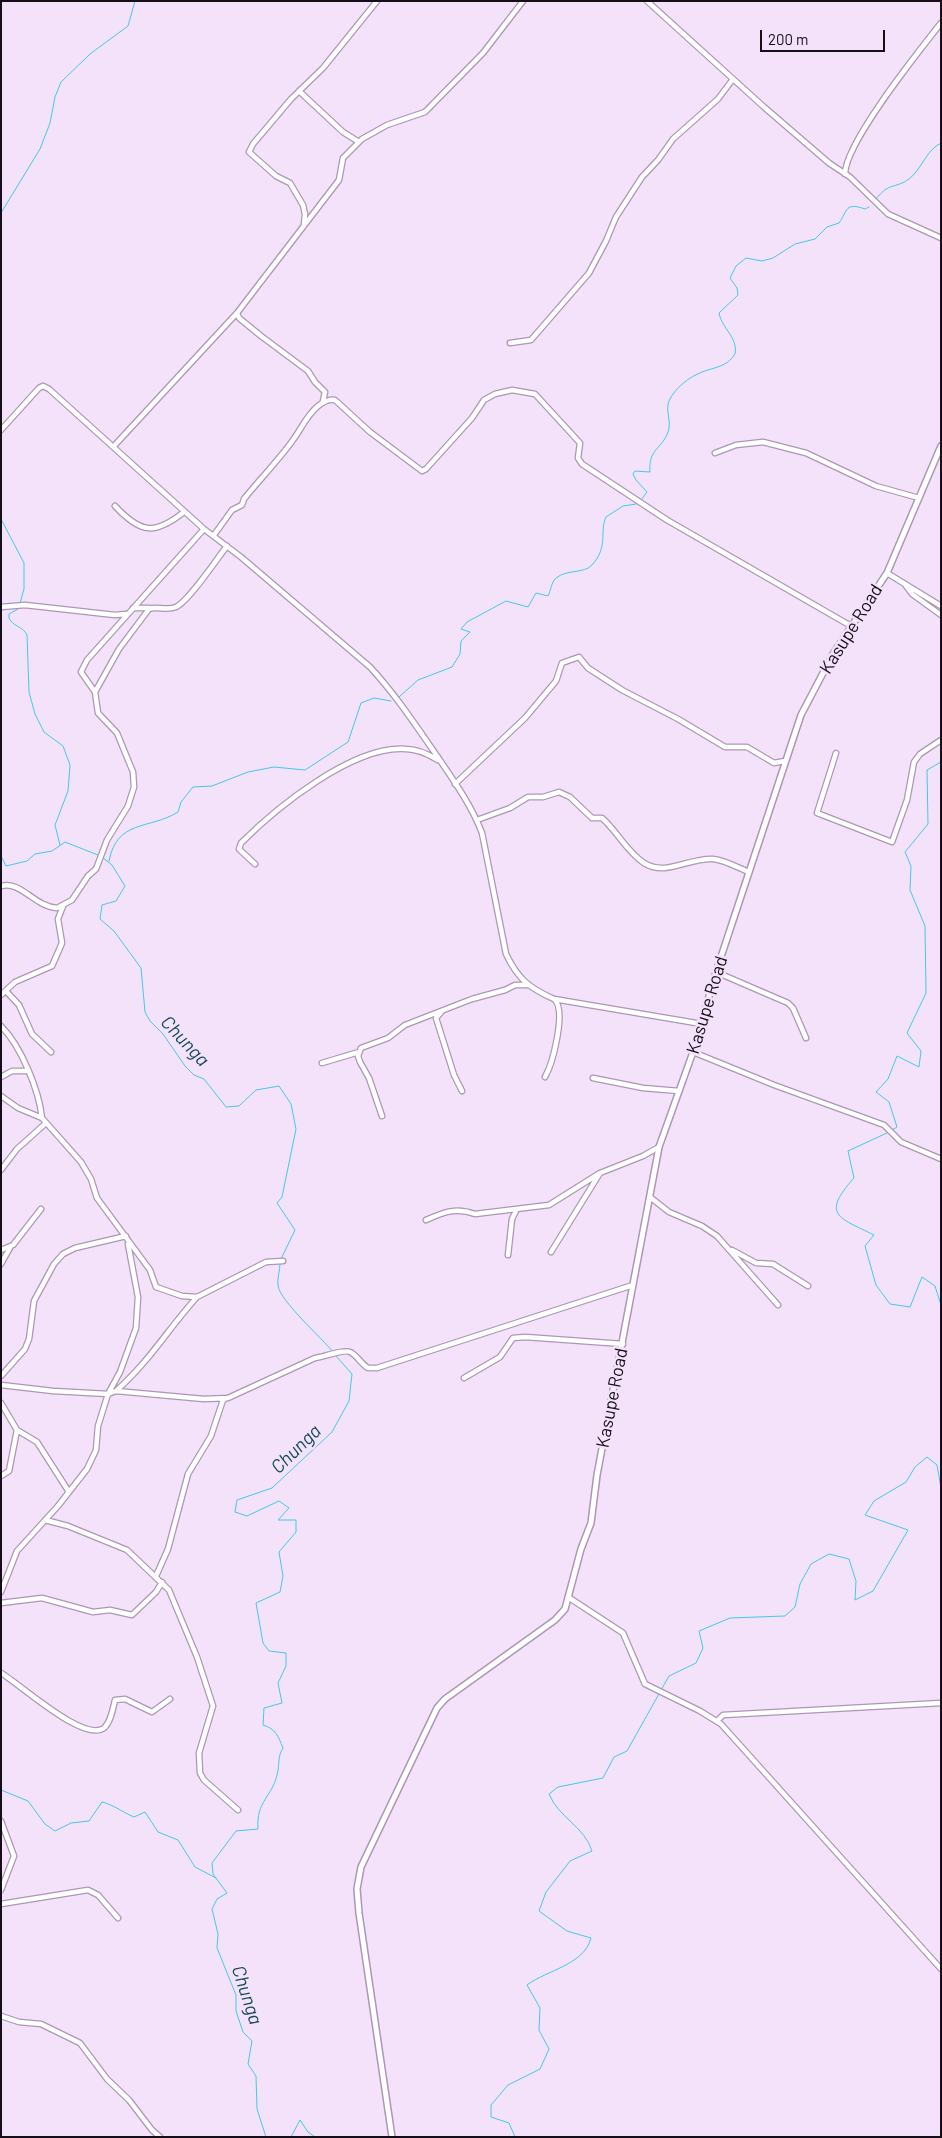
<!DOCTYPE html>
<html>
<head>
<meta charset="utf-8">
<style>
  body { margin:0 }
  #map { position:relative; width:942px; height:2138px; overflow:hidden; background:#f4e2fb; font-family:Barlow,sans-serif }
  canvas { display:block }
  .frame { position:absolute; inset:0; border:2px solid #150d18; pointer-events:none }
  .scale { position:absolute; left:760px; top:30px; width:125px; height:22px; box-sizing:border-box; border:2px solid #150d18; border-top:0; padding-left:6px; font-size:15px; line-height:18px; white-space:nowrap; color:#150d18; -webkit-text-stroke:4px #f4e2fb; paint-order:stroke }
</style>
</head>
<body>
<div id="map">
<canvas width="942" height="2138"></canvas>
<div class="frame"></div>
<div class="scale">200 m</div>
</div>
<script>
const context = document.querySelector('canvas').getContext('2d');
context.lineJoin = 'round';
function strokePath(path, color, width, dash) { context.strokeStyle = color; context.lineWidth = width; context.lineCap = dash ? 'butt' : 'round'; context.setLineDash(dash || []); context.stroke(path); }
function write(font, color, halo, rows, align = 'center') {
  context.font = font + ' Barlow,sans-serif'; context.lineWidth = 5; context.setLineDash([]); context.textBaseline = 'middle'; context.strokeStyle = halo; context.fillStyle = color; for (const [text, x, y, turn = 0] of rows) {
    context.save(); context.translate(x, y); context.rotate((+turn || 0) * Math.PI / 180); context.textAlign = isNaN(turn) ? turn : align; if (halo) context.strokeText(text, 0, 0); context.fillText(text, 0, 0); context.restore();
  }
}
strokePath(new Path2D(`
  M876 199C889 182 895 189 909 179 922 169 926 150 941 143
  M1 213 40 149 50 123 55 97 61 82 90 54 128 26 135 1
  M641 500 647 492 636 480 633 474 635 471 650 472C648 449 662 449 668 432 672 421 665 411 669 401 675 388 689 377 702 372 715 367 727 367 735 354 738 337 722 329 719 313L738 295 737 288 730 278 736 266 746 258 762 261 773 258 795 244 815 239 827 227 839 223C848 210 845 202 865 209L869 207
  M1 519 24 563V589L20 603
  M18 609 9 614V618C13 627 23 626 27 635L29 692 35 714 44 732 63 746 70 765 68 791 55 825 60 845
  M399 697 418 680 452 667 460 654 461 641 470 632 461 629 467 622 506 601 528 607 536 593 548 596C551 590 551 583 556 578 567 569 584 574 592 565 609 546 599 532 606 517L623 506 636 504
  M1 856 6 866 27 861 35 854 52 851 65 842 98 855
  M102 857 112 865 125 886 116 901 102 905 100 919 114 931 141 968 145 1012 150 1021 163 1034 185 1066 194 1075 204 1079 226 1107 239 1106 256 1090 279 1086 291 1104 296 1129 282 1197 277 1203 295 1230 281 1259
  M109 861C117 819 149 830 178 812L181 802 193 787 212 786 248 772 274 767 305 770 348 742 361 703 374 698 391 701
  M892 1130 897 1127 889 1102 876 1092 888 1079 897 1056 919 1067 921 1051 907 1033 926 993 925 926 910 890 911 866 905 852 928 824 927 770 941 762
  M889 1132 848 1151 854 1178C821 1215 838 1217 874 1235L865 1246 876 1285 890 1304 910 1307 922 1277 935 1286 941 1305
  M280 1263C280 1270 277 1279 278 1286 281 1302 322 1338 334 1353
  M1 1790 28 1801 45 1824 55 1831 71 1823 89 1821 102 1802C114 1805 122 1812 134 1817L145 1812 158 1832 178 1840 195 1867 216 1878
  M266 2137 257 2109 256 2076 248 2064 252 2041 243 2032 236 2011V1995L217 1948 218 1934 212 1909 217 1899 227 1893 213 1874 212 1863 236 1831 258 1829C256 1801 272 1797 277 1775 280 1765 277 1757 283 1748 278 1736 276 1729 263 1725L264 1708 282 1703 278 1683 286 1666V1653L269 1651 263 1643 256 1603 280 1592 283 1576 279 1552 296 1532V1520H278L289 1508 279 1501 247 1516 235 1512 237 1500 272 1488 332 1432 349 1401 352 1374 336 1356
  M291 2137 300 2120 308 2132 315 2137
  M515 2137 509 2123 491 2117V2105L508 2085 540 2069 549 2049 539 2030 540 2008 527 1985C547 1970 584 1965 591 1938L567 1931 539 1911 546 1892 570 1861 592 1851C585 1827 558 1817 549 1794L558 1787 603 1778 614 1757 627 1751 669 1676 696 1663 703 1648 699 1631 730 1618 785 1616 795 1607 800 1584 811 1564 829 1554 849 1559 856 1581 855 1600 873 1591 908 1530 865 1515 874 1501 906 1482 915 1467 927 1457 937 1465 941 1488`), '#42c7f0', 1);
const minor = new Path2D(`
  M647 1 764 107 829 163 850 177 888 214 941 238
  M299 91 343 132 359 142
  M845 174C845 143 919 51 941 23
  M304 224 305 214 303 205 290 183 276 176 249 152 253 144 291 99 323 68 377 1
  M510 343 531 340 589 273 606 241 616 217 642 177 658 160 673 139 718 99 733 79
  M323 401 325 392 315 382 308 371 261 336 239 318 237 313 339 180 343 158 362 139 387 125 425 112 483 53 523 1
  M1 430 39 388 43 386 49 389 204 529 241 557 370 667C395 694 414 723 435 753 452 778 471 804 482 833L506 954C518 979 529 988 554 999L702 1024
  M114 446 237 313
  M715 453 736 445 763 442 806 453 876 486 919 498
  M115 506C141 534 155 535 184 512
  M214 535 232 510 242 505 244 499C260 479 278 461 293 440 302 428 306 416 318 406 323 402 329 399 335 400L370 432 422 471 426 469 472 418 484 400 495 394 512 390 535 394 580 443 578 458 582 464 667 520 851 626
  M887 573 941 606
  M906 586 912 594 941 615
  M1 607 25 605 115 615 126 614
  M133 608H150
  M95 692 81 672 87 660 204 529
  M836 753 817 813 892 842 907 800 914 762 920 754 941 740
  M455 784 525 718 556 681 562 663 579 657 588 668 622 690 678 719 725 747H747L774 763 785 761
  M477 820 510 808 528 797H543L559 792 570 797 592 818H602C617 831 627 852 644 863 666 877 690 857 713 859 725 860 738 868 749 872
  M255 864 239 849 241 843C276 808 353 745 406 749 418 749 428 754 438 760
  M1 886C20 880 35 907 57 908L72 900 88 876 96 869 107 840 128 806 134 787 133 772 117 733 98 713 95 692 119 649 149 609C157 606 167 611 176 607 189 601 216 560 227 546
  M716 972 788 1003 793 1008 806 1038
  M6 991 19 1005 32 1034 51 1052
  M1 995 15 982 52 966 62 943 58 919 63 906
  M442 1011 436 1018 454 1075 462 1091
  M1 1026C21 1046 39 1090 42 1118
  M693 1052 774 1085 884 1125 901 1142 941 1159
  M322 1063 359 1052
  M1 1077 12 1071H27
  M545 1077C553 1063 566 1012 555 1000
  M593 1078 643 1088 679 1091
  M1 1096 18 1108 42 1118 81 1162 91 1179 97 1198 150 1270 156 1287 182 1296 197 1297 266 1262 283 1261
  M382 1116 369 1078 360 1062 358 1056 361 1048 388 1038 405 1025 472 999 505 990 515 985H527
  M1 1170 17 1149 46 1123
  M650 1197 669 1212 702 1226 717 1236 778 1305
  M426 1220C444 1212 456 1207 475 1214L549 1205 600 1173
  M1 1250 13 1245 41 1209
  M732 1250 756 1263 773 1264 808 1286
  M551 1252 600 1173 643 1156 659 1147
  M508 1255 512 1219 516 1211
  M1 1264 11 1246
  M1 1376 25 1349 29 1339 34 1301 54 1264 63 1254 75 1248 126 1236
  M464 1378 500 1357 513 1338 525 1337 623 1344
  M1 1385 53 1391 108 1394 116 1391 204 1399 228 1398 315 1358C322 1357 346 1349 350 1352 357 1355 361 1364 368 1368H377L633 1285
  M116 1391C149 1362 168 1329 197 1297
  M1 1403 17 1430 37 1442 69 1492
  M1 1476 9 1471 17 1430
  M45 1520 68 1526 127 1550 169 1590 197 1657 213 1706 199 1753 200 1773 204 1780 238 1810
  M156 1576 168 1549 188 1474 211 1436 223 1400 227 1398
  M1 1592 17 1551 58 1506 87 1469 96 1450 98 1426 108 1394 120 1372 136 1328 138 1297 128 1244
  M568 1597 623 1633 645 1684 700 1711 721 1724 941 1969
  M1 1603 42 1598 93 1612 110 1610 132 1615 156 1592 162 1582
  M1 1673C20 1684 84 1743 104 1728 111 1722 113 1708 115 1700L125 1699 152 1712 170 1699
  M717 1721 723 1715 941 1703
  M1 1821 14 1856 1 1890
  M1 1904 88 1890 98 1895 118 1918
  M1 2016 19 2022 41 2024 80 2043 107 2079 129 2100 152 2130 160 2137`);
const tertiary = new Path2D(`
  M392 2137 359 1913 357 1889 361 1867 437 1708 445 1699 555 1620 565 1609 581 1549 591 1523 597 1475 659 1147 693 1052 716 972 801 715 833 654 887 573 941 446`);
strokePath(minor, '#ac97b5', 7);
strokePath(tertiary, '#ac97b5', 8);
strokePath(minor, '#fff', 4.5);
strokePath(tertiary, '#fff', 5);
write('18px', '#150d18', '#f4e2fb', [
  ["Kasupe Road",851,629,-58],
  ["Kasupe Road",707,1005,-73],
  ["Kasupe Road",612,1398,-79]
]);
write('italic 19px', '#144b5c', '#f4e2fb', [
  ["Chunga",185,1041,47],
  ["Chunga",296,1449,-44],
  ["Chunga",247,1995,72]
]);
</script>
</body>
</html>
